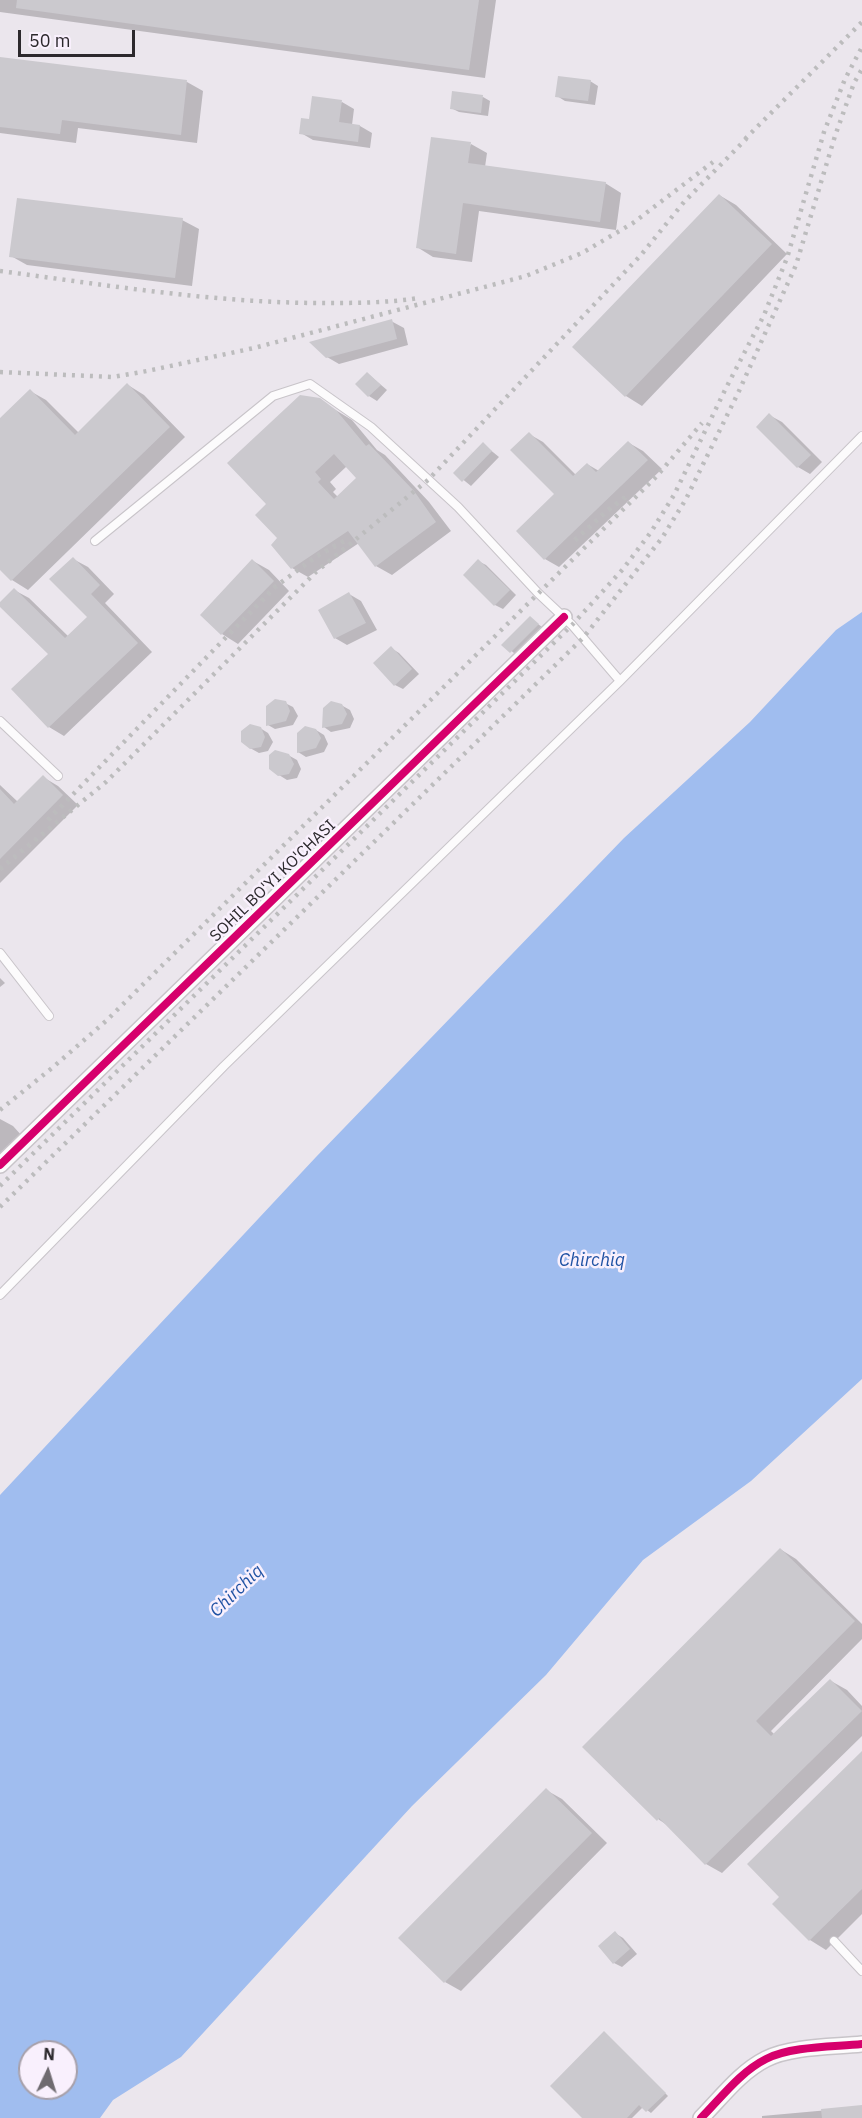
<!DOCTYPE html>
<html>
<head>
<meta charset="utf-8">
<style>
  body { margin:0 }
  #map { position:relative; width:862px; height:2118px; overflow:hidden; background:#ebe6ed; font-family:"IBM Plex Sans",sans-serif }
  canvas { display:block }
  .north { position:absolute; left:18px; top:2040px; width:60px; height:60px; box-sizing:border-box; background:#f9f0fd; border:2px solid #a7a0aa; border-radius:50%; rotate:4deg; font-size:16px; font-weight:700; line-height:24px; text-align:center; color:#2c292d }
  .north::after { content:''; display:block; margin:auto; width:21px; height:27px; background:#6f6b70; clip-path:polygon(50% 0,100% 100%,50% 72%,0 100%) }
  .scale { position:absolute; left:18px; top:30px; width:117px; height:27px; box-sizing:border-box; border:3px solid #2c292d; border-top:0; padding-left:8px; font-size:18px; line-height:21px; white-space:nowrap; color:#2c292d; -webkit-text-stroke:4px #f9f0fd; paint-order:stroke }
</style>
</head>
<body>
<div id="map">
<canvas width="862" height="2118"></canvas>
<div class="north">N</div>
<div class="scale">50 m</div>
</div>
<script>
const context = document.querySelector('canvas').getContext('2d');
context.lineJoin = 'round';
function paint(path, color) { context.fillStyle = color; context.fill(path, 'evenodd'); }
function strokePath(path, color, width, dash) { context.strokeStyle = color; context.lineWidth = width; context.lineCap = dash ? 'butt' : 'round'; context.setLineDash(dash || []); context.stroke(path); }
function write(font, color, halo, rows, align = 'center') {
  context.font = font + ' "IBM Plex Sans",sans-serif'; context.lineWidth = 5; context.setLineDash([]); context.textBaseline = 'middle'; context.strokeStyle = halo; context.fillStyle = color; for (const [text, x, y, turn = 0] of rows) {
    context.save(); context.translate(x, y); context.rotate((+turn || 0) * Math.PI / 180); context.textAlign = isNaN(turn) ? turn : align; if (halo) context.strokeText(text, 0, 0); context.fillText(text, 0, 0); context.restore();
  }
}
paint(new Path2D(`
  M862 612V1379L751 1481 643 1560 546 1675 412 1806 181 2057 113 2100 100 2118H0V1495L316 1157 624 838 750 722 836 630ZM30 2052H66V2088H30Z`), '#a0bdef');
paint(new Path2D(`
  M0 0H496L485 78 0 12Z
  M0 58 187 82 203 91 197 143 78 128 76 143 0 133Z
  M590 81 598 86 595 105 565 101 557 96Z
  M483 97 490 101 488 116 459 112 451 108Z
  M342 102 354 109 352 125 360 126 372 133 370 148 313 140 301 133Z
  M471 144 487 153 485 167 605 183 621 193 616 230 479 211 472 262 433 257 417 247Z
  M719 195 736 205 787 254 642 406 626 396 574 347Z
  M182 220 199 229 192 286 27 265 11 256Z
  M391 321 404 328 408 345 339 364 327 357Z
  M367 373 387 390 377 401 369 396 357 384Z
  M128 385 144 395 185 437 28 590 12 580 0 568V420L30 391 46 400 79 433Z
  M319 400 352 420 377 450 385 455 429 502 451 531 392 575 376 566 359 543 308 577 292 568 279 538 268 504ZM347 466 359 478 338 497 333 492 336 489 330 482Z
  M769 415 782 422 822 462 810 474 798 467Z
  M529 434 543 442 576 475 587 464 599 471 629 443 643 451 662 469 559 567 545 559 556 494Z
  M483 444 499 457 471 486 455 473Z
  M73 559 88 567 114 594 105 603 152 652 64 736 49 727 50 654 0 604 14 590 29 598 69 637 89 617Z
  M253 561 269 570 289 591 238 644 222 634Z
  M478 561 486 565 516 595 503 609 495 605Z
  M349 594 361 601 377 630 347 645 335 638Z
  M530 618 546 630 519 657 504 645Z
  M391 648 399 653 419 674 403 689 395 685Z
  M285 703 293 707 298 716 293 725 275 729 268 725Z
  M341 705 350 710 354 719 350 728 331 732 324 727Z
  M260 728 268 733 273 742 268 751 259 753 250 748Z
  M316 730 324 735 328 744 324 752 306 757 298 752Z
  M288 755 297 760 301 769 297 778 287 780 279 775Z
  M43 777 58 786 78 805 0 883V785L18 802Z
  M0 978 5 983 0 987Z
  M0 1119 13 1126 23 1137 0 1171Z
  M780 1549 796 1559 862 1624V1639L771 1731 775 1735 831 1681 847 1690 862 1706V1736L722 1873 706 1864 667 1825 658 1819Z
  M862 1753V1914L826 1950 810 1940 774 1904 781 1897Z
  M546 1790 562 1799 607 1843 461 1991 445 1982Z
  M615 1933 623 1938 637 1954 622 1967 614 1963Z
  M607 2035 668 2096 651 2113 643 2107 632 2118H584Z
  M862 2107V2118H762V2116Z`), '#0003');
paint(new Path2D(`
  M17 0H479L469 70 16 8Z
  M0 57 187 80 181 135 62 120 60 134 0 127Z
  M558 76 591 80 588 101 555 97Z
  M452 91 483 95 481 113 450 109Z
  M312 96 342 100 339 122 360 125 358 142 299 134 301 118 309 119Z
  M431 137 471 142 468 163 606 182 600 222 463 203 456 254 416 248Z
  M719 194 772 244 625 397 572 347Z
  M17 198 183 218 175 278 9 257Z
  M392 319 397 339 326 358 309 342Z
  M367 372 381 385 368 397 355 384Z
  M127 383 170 427 11 581 0 570V418L30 389 75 435Z
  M300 395 320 398 336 410 366 446 369 444 414 491 436 522 375 567 348 531 291 569 271 545 277 538 255 515 266 504 227 463ZM334 454 356 478 334 499 318 482 321 479 315 472Z
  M769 413 811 455 797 468 756 427Z
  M529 432 573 476 587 463 596 472 628 441 648 460 544 560 516 531 554 494 510 450Z
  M483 442 492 451 462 482 453 473Z
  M73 557 100 585 91 594 138 643 48 728 11 689 48 654 0 607V602L14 588 65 638 87 617 49 579Z
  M252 559 274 581 221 635 200 615Z
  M478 559 510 590 494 606 463 575Z
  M349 592 366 623 334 639 318 610Z
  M530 616 539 624 510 653 501 645Z
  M391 646 412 669 394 686 373 663Z
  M275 699 286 701 290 711 286 721 266 726V706Z
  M331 701 342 704 347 714 342 724 322 728 323 708Z
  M250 724 261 727 265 737 261 747 250 749 241 742V731Z
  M305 726 316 729 321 738 316 748 297 753V733Z
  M275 750 289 754 294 764 289 774 278 776 269 769V755Z
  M43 775 63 795 0 859V789L14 804Z
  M780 1548 855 1621 756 1721 771 1736 830 1679 862 1711 705 1865 659 1818 657 1821 582 1747Z
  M862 1751V1889L809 1941 772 1904 779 1897 747 1864Z
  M546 1788 592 1833 444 1983 398 1938Z
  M615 1931 630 1949 613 1964 598 1946Z
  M604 2031 666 2093 646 2112 639 2105 627 2118H582L550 2086Z
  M862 2105V2118H822L821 2109Z`), '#cbc9ce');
const lane = new Path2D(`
  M95 541 273 396 310 384 371 427 458 507 538 593 572 625 620 681
  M0 721 58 776
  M0 953 49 1016
  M0 1295 224 1066 620 681 862 436
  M834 1941 862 1971`);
const street = new Path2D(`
  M0 1165 564 617
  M701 2118C721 2098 740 2072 766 2059 791 2046 834 2047 862 2044`);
strokePath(lane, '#c8c4c9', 10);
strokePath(street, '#c8c4c9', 18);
strokePath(lane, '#fcfbfc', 8);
strokePath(street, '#fcfbfc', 15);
strokePath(new Path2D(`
  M745 139 862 22
  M0 271C107 285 214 303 322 303 354 303 387 303 418 298
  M0 372 113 377 147 371 254 348 526 276 582 253 633 223 713 162
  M575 540 607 511 628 495
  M48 820 275 587 317 556 344 541
  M0 869 106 782 316 572 428 480 641 255 684 202 750 135
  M0 1110 52 1068 106 1021 656 477 702 423
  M0 1186 572 625 623 569 651 532 674 495 726 388 764 315 787 258 824 132 845 79 862 47
  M0 1207 583 638 662 538 686 499 739 391 796 265 835 136 854 83 862 69`), '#bcbcbd', 4.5, [3, 6]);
strokePath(new Path2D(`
  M0 1165 564 617
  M701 2118C721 2098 740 2072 766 2059 791 2046 834 2047 862 2044`), '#d6006c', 8);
write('16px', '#2c292d', '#f9f0fd', [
  ["SOHIL BO'YI KO'CHASI",273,881,-44]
]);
write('italic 18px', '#2153a4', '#f9f0fd', [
  ["Chirchiq",592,1261],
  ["Chirchiq",237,1591,-44]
]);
</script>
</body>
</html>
